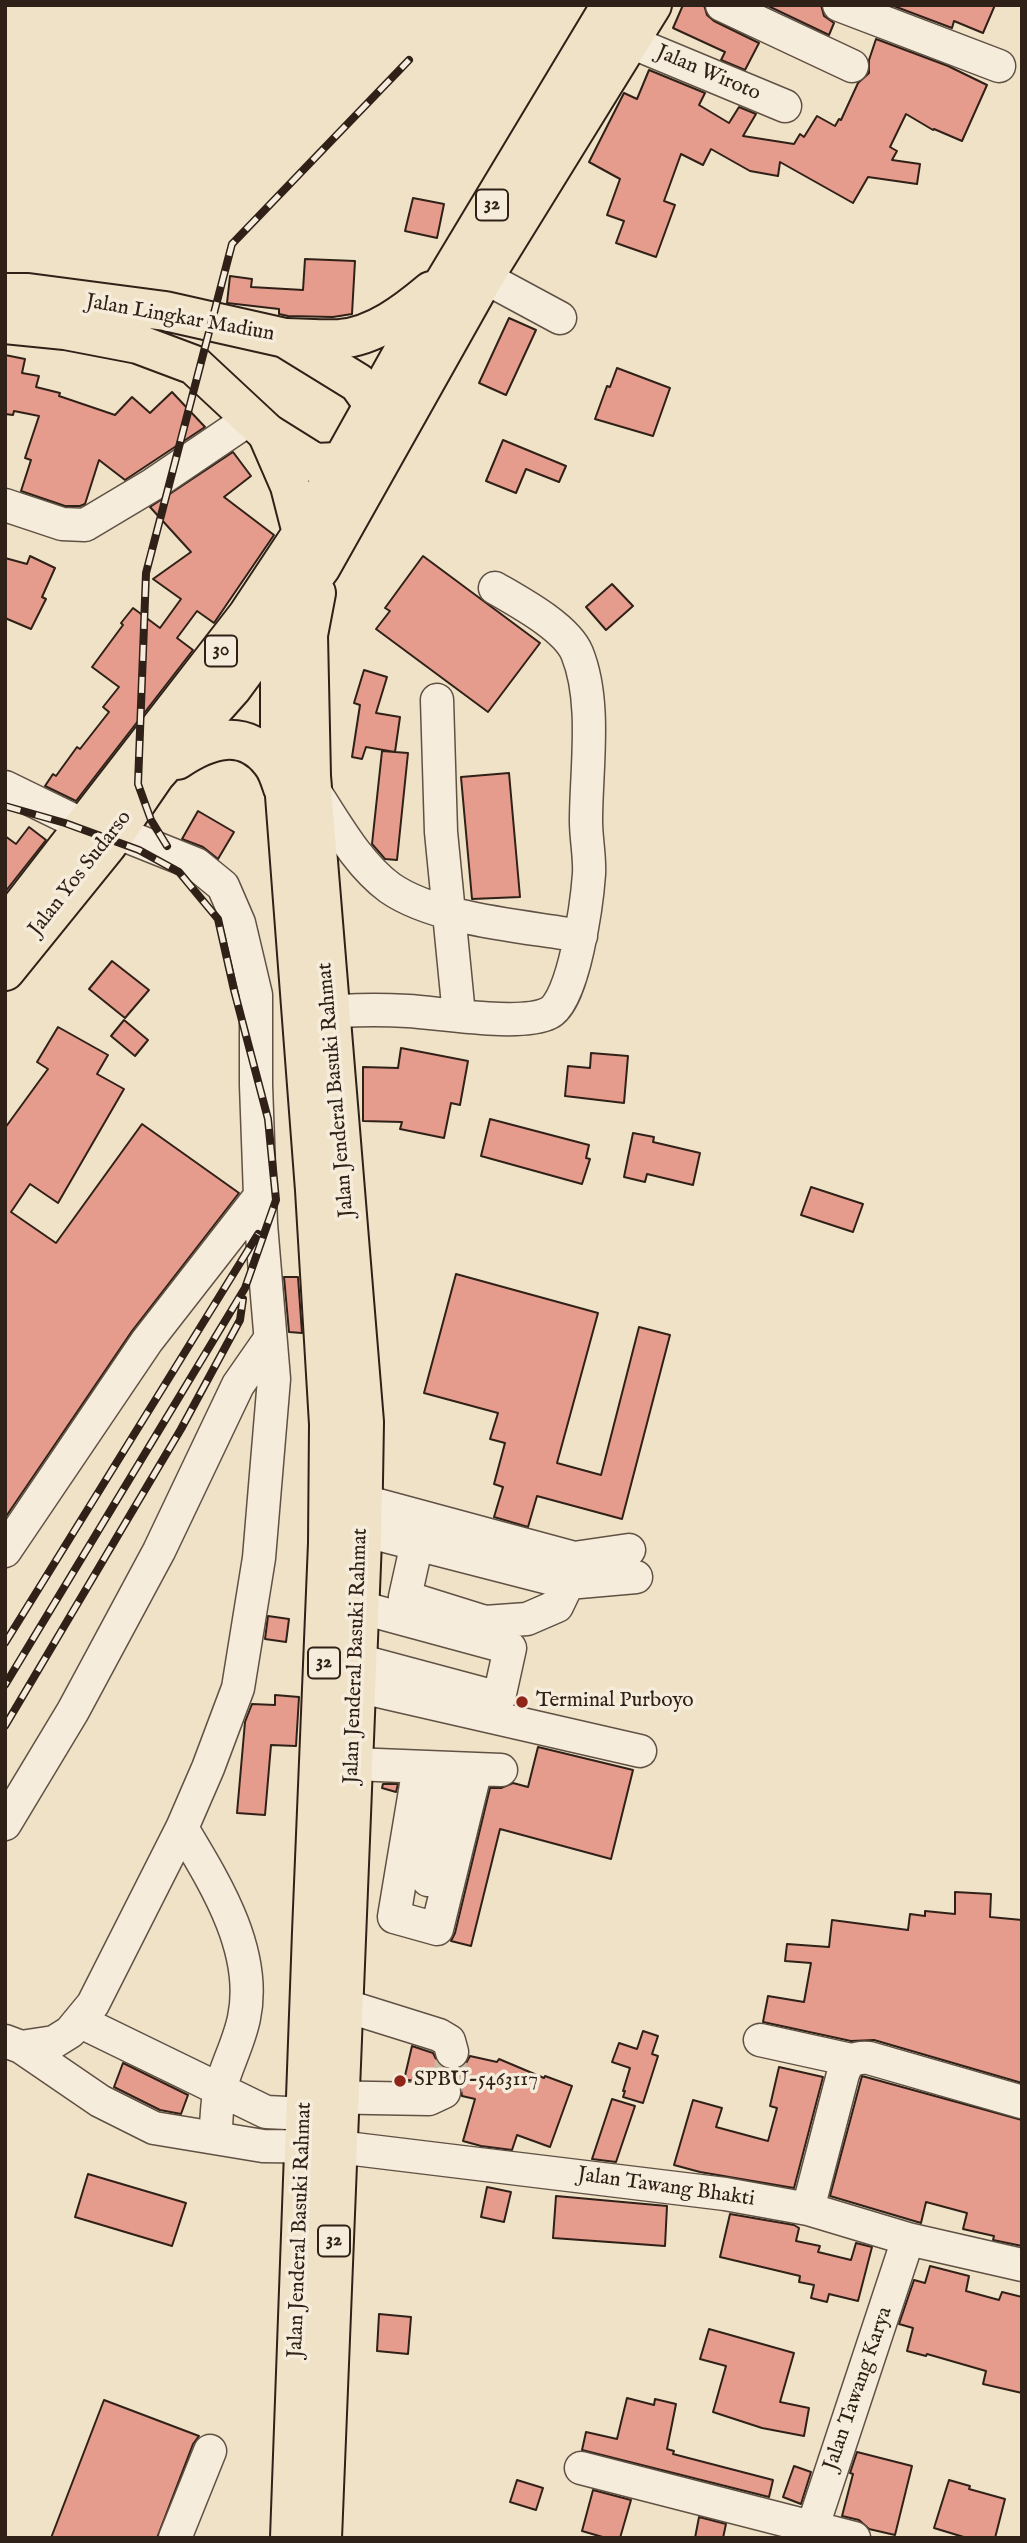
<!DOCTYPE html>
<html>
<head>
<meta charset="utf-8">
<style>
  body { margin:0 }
  #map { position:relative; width:1027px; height:2543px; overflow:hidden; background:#f0e2c7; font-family:"IM FELL English",serif }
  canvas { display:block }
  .frame { position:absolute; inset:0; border:7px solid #302118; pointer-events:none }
</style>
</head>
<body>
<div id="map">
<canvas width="1027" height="2543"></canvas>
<div class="frame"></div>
</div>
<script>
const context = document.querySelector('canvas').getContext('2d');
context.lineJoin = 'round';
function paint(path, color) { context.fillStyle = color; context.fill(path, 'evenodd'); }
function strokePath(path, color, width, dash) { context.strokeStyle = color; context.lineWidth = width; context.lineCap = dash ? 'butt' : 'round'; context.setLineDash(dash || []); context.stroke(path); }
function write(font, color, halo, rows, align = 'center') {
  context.font = font + ' "IM FELL English",serif'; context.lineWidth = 7; context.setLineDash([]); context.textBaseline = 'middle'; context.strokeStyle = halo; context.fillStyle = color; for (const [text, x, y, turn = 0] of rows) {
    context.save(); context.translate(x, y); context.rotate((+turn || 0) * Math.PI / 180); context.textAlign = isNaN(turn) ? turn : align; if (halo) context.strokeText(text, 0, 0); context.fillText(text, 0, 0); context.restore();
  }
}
const building = new Path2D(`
  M683 5H704L707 15 714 21 759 43 745 70 721 60 725 52 673 28Z
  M766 5H821L824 16 834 23 829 35Z
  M891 5H995L983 33 954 21 952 28Z
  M876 39 948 66 987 85 962 141 934 129 933 130 906 114 890 147 897 151 892 160 920 164 917 184 868 177 853 203 780 162 778 176 750 171 711 149 703 165 681 154 664 201 675 205 656 257 616 243 624 221 607 215 620 179 589 162 624 93 637 99 649 70 705 93 699 105 729 123 739 107 756 114 743 136 794 144 800 134 804 137 817 116 835 126 839 119 841 120 858 83 869 73V60Z
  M413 198 444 204 437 238 405 231Z
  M305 259 355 261 352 314 333 317 288 316 279 314V309L227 303 230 276 252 279 251 287 303 290Z
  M509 318 536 330 506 395 479 383Z
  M5 355 25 359 22 373 39 376 36 387 60 393 59 396 115 415 132 397 150 413 172 392 205 427 125 480 99 460 85 504 80 506H65L21 491 31 460 25 458 39 416 14 411 13 415 5 414Z
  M617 368 670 388 653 436 595 419 607 386 610 387Z
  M503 440 566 466 559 482 526 469 516 493 486 481Z
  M233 452 251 476 224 497 274 535 214 623 197 611 177 638 193 650 76 801 45 786 53 774 56 776 77 747 80 749 109 712 103 707 119 687 92 667 123 625 121 623 133 608 160 628 181 599 153 579 191 552 150 507Z
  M30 556 55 568 42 597 46 599 31 629 5 618V558L27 564Z
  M423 556 540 643 488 712 376 629 390 611 385 608Z
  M612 584 633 606 606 630 586 607Z
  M364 670 387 677 376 713 400 717 395 752 408 753 397 860 385 859 372 844 382 751 395 752 366 747 362 759 352 757 360 705 354 703Z
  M509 773 520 897 472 899 461 777Z
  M198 811 234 832 218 859 203 847 182 839Z
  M29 827 46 840 5 892V836L16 844Z
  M112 961 149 990 125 1018 89 989Z
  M124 1020 148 1040 135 1056 111 1036Z
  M58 1027 108 1055 97 1074 124 1089 58 1203 30 1184 11 1212 56 1243 142 1124 239 1193 132 1331 5 1518V1128L48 1069 37 1062Z
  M401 1048 468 1061 460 1105 451 1103 444 1138 400 1129 402 1122 363 1121V1067L398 1068Z
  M591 1053 628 1056 624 1103 565 1096 568 1066 590 1068Z
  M490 1119 589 1145 586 1158 590 1159 582 1184 481 1156Z
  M633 1133 654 1137 653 1142 700 1153 693 1185 647 1174 645 1182 624 1177Z
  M811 1187 863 1204 853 1232 801 1215Z
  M456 1274 598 1313 557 1463 601 1475 639 1327 670 1335 622 1519 537 1496 528 1527 494 1517 503 1487 494 1484 505 1443 490 1439 498 1413 424 1393Z
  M284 1277H298L302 1333 289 1332Z
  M268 1616 289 1619 286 1642 265 1639Z
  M275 1695 299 1697 296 1746 271 1745 265 1815 237 1813 245 1722 252 1704 275 1705Z
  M538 1747 633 1770 611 1859 500 1829 471 1946 451 1941 455 1933 490 1788H501L513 1783 528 1787Z
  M383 1784H398L396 1792 382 1788Z
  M955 1892 991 1894 990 1917 1022 1920V2083L874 2040 851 2041 763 2022 768 1996 804 2002 811 1963 785 1961 787 1944 829 1947 832 1920 908 1930 910 1914 925 1916V1911L955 1914Z
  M643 2031 658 2036 652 2054 658 2056 643 2103 623 2097 625 2091H623L630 2068 612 2062 619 2043 637 2049Z
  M412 2046 433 2053 439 2065 448 2070 457 2069 465 2065 470 2056 497 2062 499 2059 544 2078 545 2076 572 2086 550 2147 517 2135 512 2150 481 2146 463 2141 475 2099 462 2096 460 2084 454 2077 446 2074 425 2081 404 2080Z
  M123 2063 188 2095 181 2114 160 2110 114 2087Z
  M779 2067 823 2077 794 2188 700 2172 674 2165 693 2100 722 2108 716 2127 768 2141 777 2108 770 2106Z
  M862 2076 1022 2120V2246L993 2240 994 2236 963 2229 967 2213 926 2202 921 2223 830 2196Z
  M612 2099 635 2106 616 2162 592 2159Z
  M88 2174 186 2203 172 2246 75 2217Z
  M487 2187 511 2192 504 2222 481 2217Z
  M556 2196 667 2206 665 2246 553 2238Z
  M730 2214 794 2225 799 2228 796 2241 820 2246 818 2252 851 2260 856 2243 872 2247 858 2301 829 2294 827 2302 811 2298 814 2285 799 2282 800 2276 720 2257Z
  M930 2266 969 2276 966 2291 999 2300 1002 2292 1022 2297V2393L983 2384 986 2371 927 2354 926 2356 907 2351 913 2328 899 2324 914 2280 925 2283Z
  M379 2314 411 2317 408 2354 377 2351Z
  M709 2329 794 2353 780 2402 809 2408 804 2436 762 2428 713 2412 726 2366 700 2359Z
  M627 2398 654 2405 655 2399 676 2404 667 2449 674 2451 673 2454 773 2480 769 2497 582 2450 586 2432 617 2439Z
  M104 2400 199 2436 193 2444 157 2538H51Z
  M857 2452 912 2466 895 2535 869 2529 859 2520 842 2516 853 2474 850 2473Z
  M794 2466 811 2472 801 2504 783 2497Z
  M517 2480 543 2488 536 2510 510 2502Z
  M949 2480 970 2486 969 2489 1005 2499 995 2538H967L934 2528Z
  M593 2490 631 2500 620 2538H606L582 2531Z
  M699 2517 726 2524 723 2538H695Z`);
paint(building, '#e69c8c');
strokePath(building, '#302118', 2);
strokePath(new Path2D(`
  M444 2092 449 2081 452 2052`), '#cabba4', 32, [32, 16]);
const minor = new Path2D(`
  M722 5 852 66
  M839 5 999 66
  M631 42 785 106
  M484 277 560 318
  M5 505 62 524 85 525 152 485 251 418
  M437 700 441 832 459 1015
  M311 786C334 820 356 863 390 888 436 920 524 926 581 936
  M5 787 85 826 116 832 196 864 223 886 239 923 256 995V1085L261 1224 274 1379 259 1558 238 1688 208 1768 182 1828 93 2004 70 2032 54 2042 21 2047 5 2041
  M307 1014C340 1010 375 1009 408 1011 441 1013 522 1027 549 1013 574 1001 587 902 589 874 590 857 586 839 586 821 586 769 597 702 577 653 566 627 519 602 495 588
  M362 1530 568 1583 574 1558 363 1501
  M417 1543 405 1597 485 1622 527 1619 557 1606 568 1583 636 1577
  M5 1551 147 1341 260 1196
  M574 1558 629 1550
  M357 1660 499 1698 510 1648 359 1607
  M356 1686 640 1751
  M353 1764 501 1770
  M419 1767 394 1917 437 1929 476 1769
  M5 1824 73 1711 159 1551 238 1385 270 1339
  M182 1828C215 1883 258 1951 244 2018 239 2043 226 2066 220 2090 216 2105 217 2122 215 2138
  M428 1880 450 1768
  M343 2005 439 2035 449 2041 452 2052
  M79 2021 266 2112 329 2115
  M760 2040 851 2060
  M21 2047 100 2101 154 2128 263 2146 338 2147 725 2194 808 2209 908 2239 1022 2265
  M317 2097 429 2099 444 2092
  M808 2209 843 2074C848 2060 855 2057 869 2058L1022 2102
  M581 2468 854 2538
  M175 2538 210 2451
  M809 2538 908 2239`);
const major = new Path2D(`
  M5 293H28L165 311 285 338 358 383 373 404 384 452 361 461 315 463 267 433 194 365 138 344 65 330 5 324`);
const highway = new Path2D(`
  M285 338C303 338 322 340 340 339 375 336 406 312 431 291
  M267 433 290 486 302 533 284 620 280 650V730L315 1190 329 1424 328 1543 312 1932 290 2538
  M316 593 308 635 311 776 364 1422 362 1540 322 2538
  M177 760C208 739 244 727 271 762 277 769 280 779 283 788
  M5 928 247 616 302 533 412 336 611 5
  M5 971 107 845 155 775 232 688 321 567 484 277 652 5`);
strokePath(minor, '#605144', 35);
strokePath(major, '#302118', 42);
strokePath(highway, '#302118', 42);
strokePath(minor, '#f5ecdb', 32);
strokePath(major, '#f0e2c7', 38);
strokePath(highway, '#f0e2c7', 38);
const rail = new Path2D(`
  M5 806 65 823 139 850 179 872 218 919 234 990 268 1119 276 1200 245 1288 5 1685
  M167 846 151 820 138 784 146 573 232 244 409 60
  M5 1643 258 1234
  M5 1726 181 1429 240 1320 243 1299`);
strokePath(rail, '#302118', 8);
strokePath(rail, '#f5ecdb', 5, [16]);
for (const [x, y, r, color] of [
  [522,1702,7,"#8f2418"],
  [400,2081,7,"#8f2418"]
]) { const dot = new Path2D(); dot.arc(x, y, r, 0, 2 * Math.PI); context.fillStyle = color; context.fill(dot); strokePath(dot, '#f5ecdb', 2.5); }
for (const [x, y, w] of [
  [492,205,32],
  [221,651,32],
  [324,1663,32],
  [334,2241,32]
]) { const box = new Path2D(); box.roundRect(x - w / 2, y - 15.5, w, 31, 5); context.fillStyle = '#f5ecdb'; context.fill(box); strokePath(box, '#302118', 2); }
write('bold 19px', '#302118', null, [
  ["32",492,205],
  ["30",221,651],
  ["32",324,1663],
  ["32",334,2241]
]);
write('21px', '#302118', '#f5ecdb', [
  ["Jalan Wiroto",708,74,23],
  ["Jalan Lingkar Madiun",180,319,10],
  ["Jalan Yos Sudarso",81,874,-52],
  ["Jalan Jenderal Basuki Rahmat",337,1090,-95],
  ["Jalan Jenderal Basuki Rahmat",357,1656,-88],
  ["Jalan Tawang Bhakti",666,2188,8],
  ["Jalan Jenderal Basuki Rahmat",301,2230,-88],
  ["Jalan Tawang Karya",859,2389,-71]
]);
write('21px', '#302118', '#f5ecdb', [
  ["Terminal Purboyo",536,1702],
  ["SPBU-5463117",414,2081]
], 'left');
</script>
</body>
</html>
